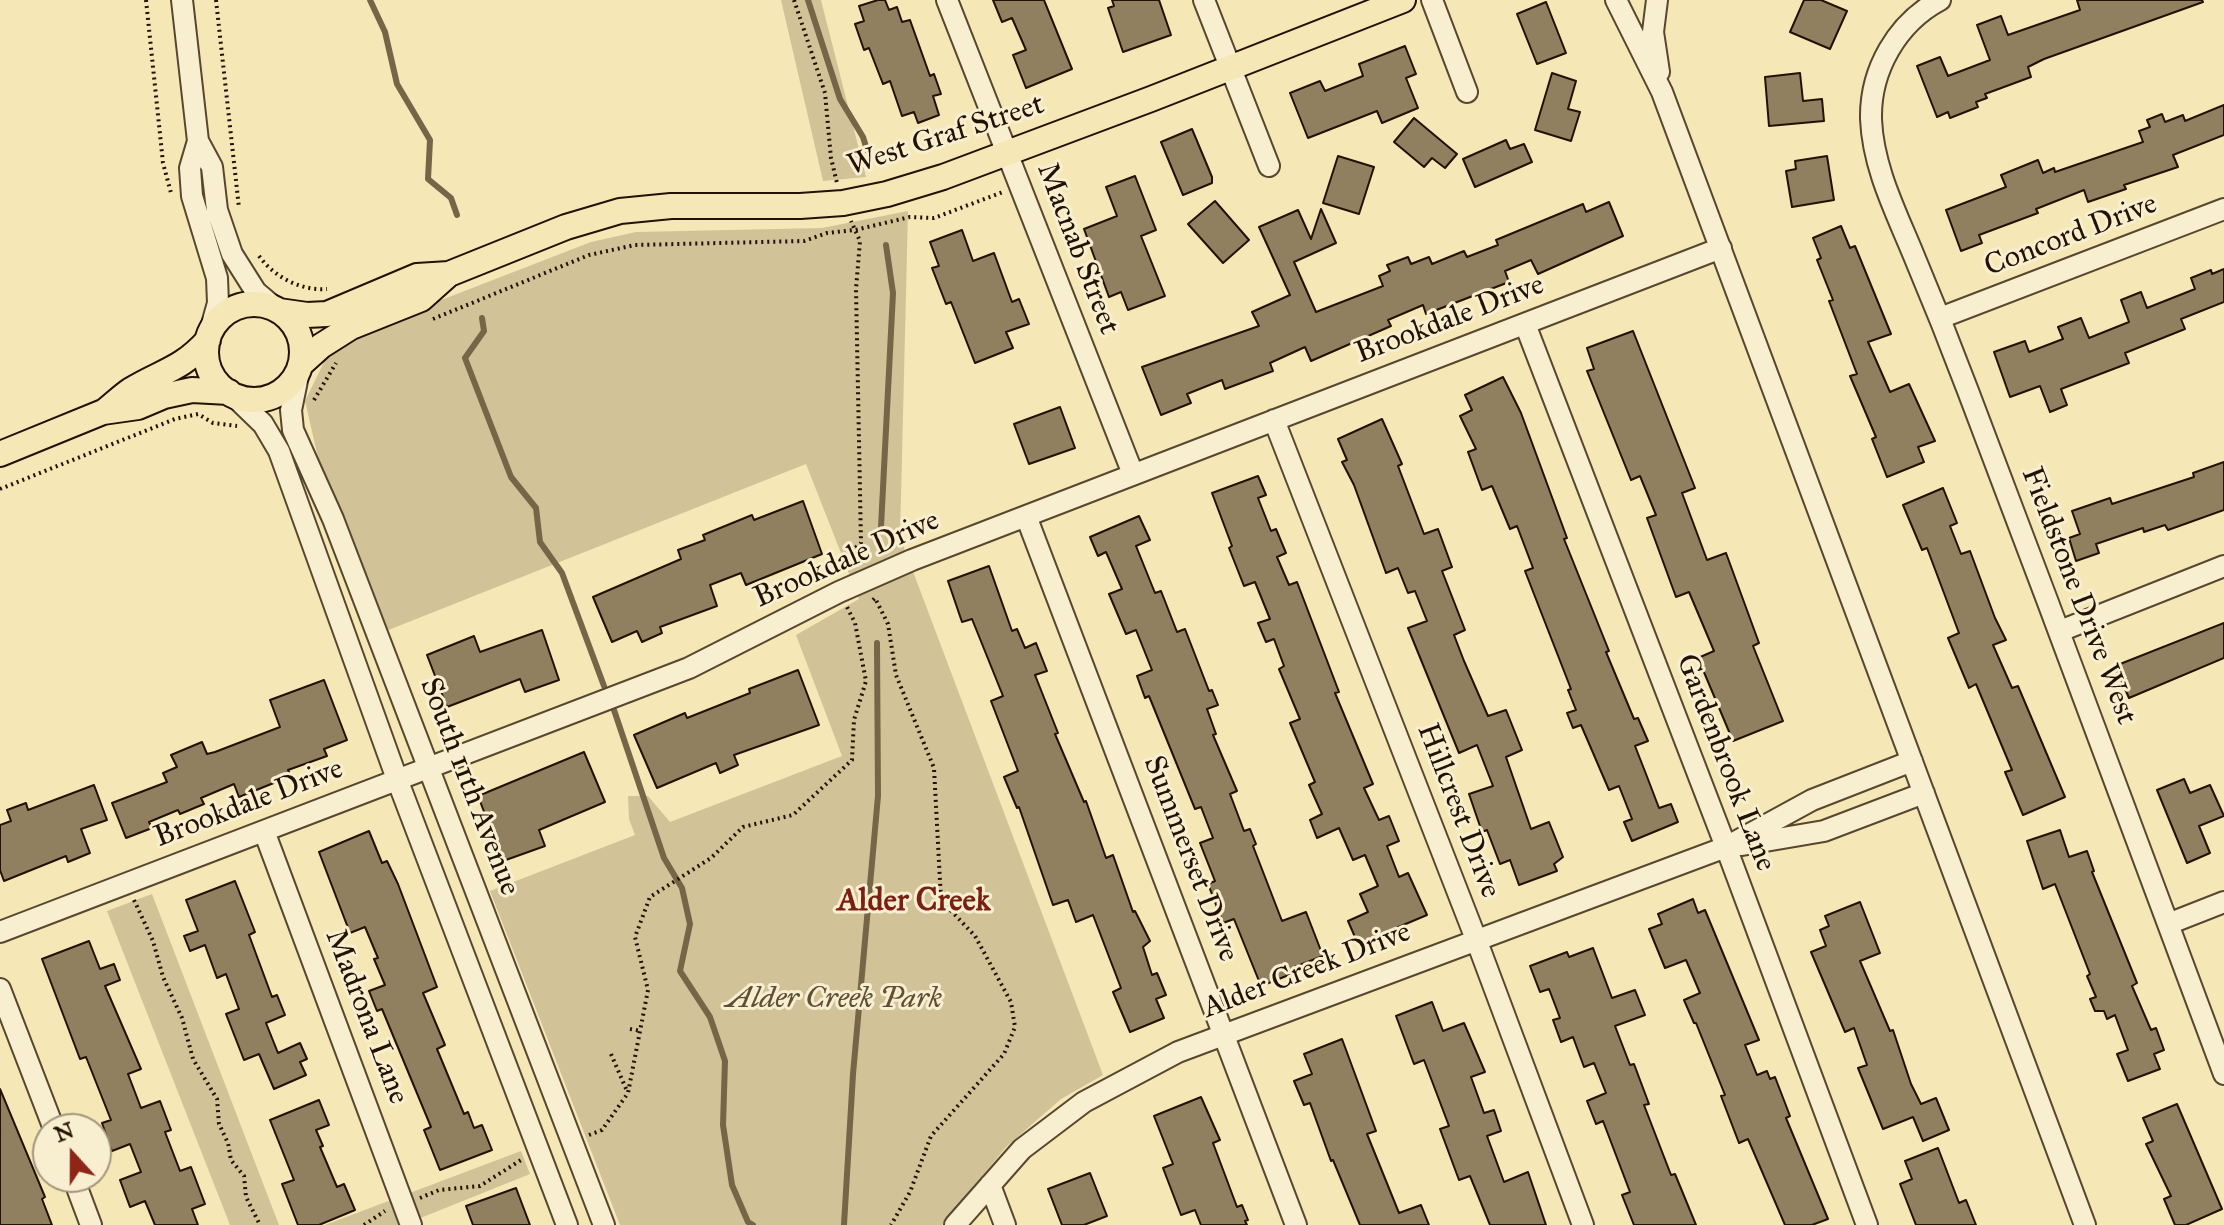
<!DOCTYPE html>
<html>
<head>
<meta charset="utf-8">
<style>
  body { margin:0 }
  #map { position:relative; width:2224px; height:1225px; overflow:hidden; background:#f5e7b6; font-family:"IM FELL Great Primer",serif }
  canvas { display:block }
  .north { position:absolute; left:32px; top:1113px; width:80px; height:80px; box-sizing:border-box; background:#f8efd0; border:2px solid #a3967d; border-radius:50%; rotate:339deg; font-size:22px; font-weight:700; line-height:32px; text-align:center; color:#231101 }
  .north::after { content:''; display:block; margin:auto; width:28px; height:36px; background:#8f2418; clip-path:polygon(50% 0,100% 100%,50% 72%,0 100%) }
</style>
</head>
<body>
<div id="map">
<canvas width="2224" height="1225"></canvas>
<div class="north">N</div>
</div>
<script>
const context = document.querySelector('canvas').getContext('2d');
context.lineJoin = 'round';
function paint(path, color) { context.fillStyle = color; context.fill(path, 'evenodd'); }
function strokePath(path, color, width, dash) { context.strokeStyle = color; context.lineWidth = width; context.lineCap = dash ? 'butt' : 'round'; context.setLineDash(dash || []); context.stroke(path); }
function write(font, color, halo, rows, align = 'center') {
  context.font = font + ' "IM FELL Great Primer",serif'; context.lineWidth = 6; context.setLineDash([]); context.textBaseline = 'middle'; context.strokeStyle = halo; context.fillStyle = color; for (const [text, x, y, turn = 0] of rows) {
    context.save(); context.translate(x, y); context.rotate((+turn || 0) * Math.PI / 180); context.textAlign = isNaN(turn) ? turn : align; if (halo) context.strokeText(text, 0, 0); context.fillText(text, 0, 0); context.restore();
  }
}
paint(new Path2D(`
  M781 0H821L866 177 823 181Z
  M908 211 900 537 1103 1075 1061 1099 1006 1147 942 1225H620L490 891 635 835 629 819 628 796H648L670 822 842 756 796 635 859 599 806 464 386 631 320 466 305 401 327 356 356 333 591 242 636 232 822 228Z
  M152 894 279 1225H230L107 911Z
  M521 1151 530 1174 403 1225H325Z`), '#d1c397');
strokePath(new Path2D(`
  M370 0 385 32 397 84 430 140 428 179 451 198 457 215
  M808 0 840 99 863 137 867 150
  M482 318 484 331 465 358 511 477 536 508 540 542 562 573 604 686
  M881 527 893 293 886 245
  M614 710 664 858 682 888 690 924 680 971 710 1017 725 1061 723 1125 732 1185 748 1222 753 1225
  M844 1225 853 1074 878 796 877 643`), '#766648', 6);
const building = new Path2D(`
  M878 0H885L889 10 897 7 902 22 910 20 930 76 934 74 941 94 933 96 939 115 918 123 914 112 902 116 890 81 883 84 869 48 864 50 855 24 864 21 859 6Z
  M993 0H1044L1072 69 1026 88 1013 55 1026 50 1012 18 1002 22Z
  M1112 0H1159L1171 35 1123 52 1108 8 1114 6Z
  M1804 0H1821L1847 11 1830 49 1790 32Z
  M2077 0H2202L2203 2 2044 59 2028 67 2031 77 1985 94 1987 98 1976 102 1978 107 1950 118 1948 112 1937 117 1917 66 1940 57 1948 76 1990 60 1977 25 2001 16 2008 35 2080 10Z
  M1546 2 1566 53 1537 64 1517 14Z
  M1405 46 1416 74 1406 78 1418 108 1382 123 1377 111 1308 138 1290 93 1320 81 1325 91 1363 76 1359 64Z
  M1552 73 1576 81 1568 109 1580 112 1571 141 1535 130Z
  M1800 73 1803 101 1822 99 1824 121 1769 126 1765 77Z
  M2224 105V135L2173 155 2178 167 2124 185 2126 189 2088 202 2084 190 2036 209 2038 213 1979 235 1982 243 1961 251 1946 210 2006 187 2001 175 2038 160 2043 173 2054 168 2055 172 2143 142 2139 131 2150 127 2147 120 2162 114 2165 122 2183 115 2185 121Z
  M1414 118 1457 154 1445 168 1432 158 1424 167 1394 142Z
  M1192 129 1212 177V183L1183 195 1161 142Z
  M1506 140 1510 149 1524 144 1532 162 1475 187 1463 159Z
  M1338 156 1374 167 1359 214 1323 203Z
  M1827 156 1834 200 1792 207 1786 171 1796 169 1795 161Z
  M1135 176 1156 230 1141 236 1165 296 1128 310 1121 292 1109 297 1084 229 1117 216 1106 187Z
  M1215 201 1249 240 1223 263 1188 224Z
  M1609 202 1623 236 1538 274 1531 260 1505 271 1509 282 1426 314 1423 305 1388 320 1391 326 1311 361 1305 347 1270 363 1273 371 1225 389 1222 380 1187 394 1191 403 1161 415 1142 367 1259 326 1252 312 1290 295 1259 227 1298 210 1311 239 1321 209 1336 243 1294 262 1316 312 1383 286 1379 276 1390 271 1387 265 1408 257 1411 264 1429 257 1432 264 1464 251 1467 257 1498 245 1496 240 1583 204 1586 212Z
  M1841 226 1850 248 1855 246 1891 334 1868 342 1890 392 1909 384 1935 441 1918 447 1924 462 1887 477 1872 439 1876 437 1850 376 1857 374 1829 301 1833 300 1817 260 1821 258 1813 238Z
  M962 230 973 261 994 253 1012 302 1019 299 1029 324 1006 332 1013 348 975 363 951 302 946 304 932 268 939 266 930 242Z
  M2224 269V302L2181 319 2185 329 2125 353 2129 363 2061 389 2067 405 2050 412 2040 386 2010 397 1994 352 2025 341 2029 352 2063 339 2058 327 2081 318 2089 338 2129 322 2121 300 2141 292 2147 308 2195 289 2191 278 2211 270 2212 274Z
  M1633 331 1695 488 1682 493 1707 560 1726 553 1759 643 1753 646 1783 721 1733 741 1698 658 1714 651 1689 592 1676 597 1647 518 1656 515 1640 476 1631 480 1587 371 1594 369 1587 348Z
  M1503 377 1521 413 1567 538 1564 539 1609 651 1606 652 1634 719 1638 718 1648 741 1635 746 1646 774 1659 808 1671 804 1678 822 1632 841 1624 822 1632 819 1619 786 1609 790 1581 725 1573 728 1567 713 1576 710 1568 690 1571 689 1525 571 1533 568 1517 526 1510 529 1492 486 1482 490 1468 452 1476 449 1460 416 1472 410 1465 395Z
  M1060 407 1075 448 1029 464 1014 424Z
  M1382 419 1402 464 1398 466 1424 534 1438 529 1452 567 1442 571 1465 630 1454 635 1464 661 1488 716 1506 710 1522 750 1506 757 1531 829 1549 822 1563 857 1554 864 1557 871 1519 885 1510 860 1500 864 1487 830 1482 832 1469 794 1493 786 1477 745 1459 753 1408 628 1427 621 1415 591 1408 593 1398 568 1386 573 1354 485 1342 462 1347 460 1338 439Z
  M2224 462V510L2168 530 2165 525 2144 532 2143 528 2096 544 2099 553 2076 561 2069 538 2080 534 2072 511 2110 498 2112 504 2194 477 2193 473Z
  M1258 476 1266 495 1258 498 1271 531 1276 529 1286 553 1277 557 1289 585 1297 582 1339 692 1335 693 1373 784 1364 788 1379 820 1389 816 1399 841 1387 846 1399 877 1408 873 1427 915 1358 944 1348 921 1368 912 1360 894 1378 886 1365 855 1353 860 1339 828 1317 838 1310 820 1322 814 1309 785 1315 782 1290 723 1300 719 1279 669 1284 666 1274 639 1266 642 1258 623 1270 619 1255 582 1244 586 1229 548 1232 546 1212 493Z
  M1943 488 1957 523 1950 526 1961 554 1970 551 1995 618 2006 640 1993 645 2012 688 2018 686 2065 797 2023 815 2005 772 2012 770 1976 684 1969 688 1948 638 1959 633 1927 548 1922 550 1903 505Z
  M803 501 822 554 746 585 741 573 710 585 717 606 660 627 662 633 642 642 637 631 612 642 593 597 681 559 678 550 705 540 703 535 752 515 754 520Z
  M1139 516 1150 540 1136 546 1155 593 1161 591 1177 632 1185 629 1209 691 1212 690 1218 705 1207 709 1216 734 1213 735 1237 791 1230 794 1244 831 1250 829 1256 844 1253 846 1282 921 1306 912 1323 956 1292 968 1294 973 1261 986 1234 919 1223 923 1208 884 1215 881 1200 843 1213 838 1201 807 1195 809 1149 696 1145 698 1137 676 1152 670 1136 630 1126 634 1109 594 1122 589 1106 552 1098 556 1090 537Z
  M989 566 1012 631 1017 629 1025 648 1036 643 1047 671 1035 675 1058 733 1055 734 1084 802 1086 801 1106 858 1113 855 1133 912 1135 911 1150 941 1143 947 1152 975 1157 973 1166 995 1156 999 1164 1018 1130 1032 1113 992 1121 988 1093 915 1076 922 1068 900 1053 905 1019 807 1017 808 1004 777 1018 771 991 701 1003 696 972 619 962 622 948 581Z
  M2224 623V658L2129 698 2115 666Z
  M542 630 559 680 525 692 520 679 447 707 427 655 474 636 480 652Z
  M798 670 819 725 734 755 738 765 720 773 716 763 657 788 634 735 685 713 687 718 750 693 749 689Z
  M324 680 347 740 324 749 327 756 288 770 291 776 239 797 234 784 201 798 204 804 180 814 178 810 149 822 152 828 126 838 112 803 167 782 163 773 177 767 171 755 202 742 207 754 215 752 280 727 270 700Z
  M584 752 605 802 539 830 545 846 503 861 478 796Z
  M2184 779 2190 793 2210 785 2224 816 2199 826 2210 853 2187 863 2157 790Z
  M94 785 107 820 81 829 90 853 68 862 66 856 4 881 0 870V825L11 821 7 810 26 803 28 810Z
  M2060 830 2069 857 2087 851 2094 871 2092 872 2137 983 2132 986 2151 1030 2156 1028 2164 1050 2154 1054 2160 1069 2128 1081 2117 1054 2128 1050 2115 1015 2107 1019 2104 1011H2095L2090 999 2096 997 2087 976 2090 974 2055 884 2043 889 2027 841Z
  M369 831 382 863 387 861 398 884 437 987 423 993 445 1045 437 1049 464 1114 468 1112 474 1128 482 1125 492 1150 440 1170 424 1130 431 1127 382 1009 377 1011 369 991 385 985 374 959 378 958 365 927 350 933 319 852Z
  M235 881 255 932 249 935 272 997 277 995 285 1015 266 1023 278 1053 300 1043 307 1059 300 1062 306 1075 274 1089 259 1054 244 1060 226 1014 239 1009 226 974 217 978 205 945 190 951 184 936 198 931 186 900Z
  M1693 899 1698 913 1705 910 1759 1040 1745 1045 1757 1075 1767 1071 1770 1079 1775 1077 1790 1116 1786 1118 1828 1219 1812 1225H1785L1748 1139 1739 1143 1721 1096 1725 1095 1696 1023H1694L1684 1000 1700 993 1686 960 1665 968 1649 929 1662 924 1658 914Z
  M1860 902 1880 953 1860 961 1890 1031 1893 1030 1911 1084 1921 1104 1936 1098 1949 1130 1923 1141 1913 1117 1883 1129 1858 1068 1867 1065 1854 1028 1845 1032 1811 952 1826 946 1820 930 1829 926 1825 916Z
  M89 941 100 969 114 964 120 980 105 986 141 1069 128 1074 141 1108 160 1101 171 1130 165 1132 180 1171 191 1167 205 1204 192 1209 198 1225H155L145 1201 130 1207 120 1180 141 1172 130 1144 112 1151 102 1123 111 1120 86 1057 80 1059 42 959Z
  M1593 948 1612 998 1635 990 1645 1015 1615 1026 1630 1065 1634 1064 1649 1104 1644 1105 1671 1175 1675 1174 1696 1225H1634L1622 1195 1630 1192 1603 1121 1596 1124 1587 1101 1606 1093 1594 1063 1584 1067 1573 1037 1561 1042 1553 1020 1560 1018 1549 989 1540 992 1530 966 1567 952 1569 957Z
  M1432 1002 1443 1031 1464 1023 1485 1072 1471 1077 1484 1113 1494 1110 1501 1131 1487 1136 1504 1182 1528 1172 1546 1225H1490L1470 1176 1459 1180 1440 1129 1449 1126 1424 1060 1414 1064 1396 1016Z
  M1342 1039 1376 1131 1367 1134 1399 1213 1421 1205 1429 1225H1360L1333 1160 1331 1161 1310 1103 1304 1105 1294 1081 1312 1074 1304 1054Z
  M0 1089 45 1197 42 1199 52 1225H0Z
  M1201 1097 1220 1140 1213 1143 1237 1207 1242 1205 1248 1220 1245 1221 1247 1225H1201L1195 1210 1181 1215 1163 1168 1173 1164 1154 1116Z
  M319 1100 329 1125 316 1130 323 1146 320 1147 337 1187 344 1184 355 1210 319 1225H298L282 1184 294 1180 270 1120Z
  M2177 1104 2222 1209 2186 1225H2175L2164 1199 2171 1196 2146 1144 2153 1141 2143 1118Z
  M1938 1148 1959 1203 1966 1200 1976 1225H1916L1900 1184 1912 1179 1905 1161Z
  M1090 1173 1107 1216 1084 1225H1062L1048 1189Z
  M516 1188 530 1225H473L466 1206Z`);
paint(building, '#90805f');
strokePath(building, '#231101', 2);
const minor = new Path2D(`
  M182 0 198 141 212 167 217 210 232 254 256 292 275 308
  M947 0 1133 474
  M1204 0 1269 166
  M1432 0 1467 92
  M1616 0 1662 92 2085 1225
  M1657 0 1653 32 1659 72
  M1940 0C1897 23 1870 70 1871 119 1873 168 1896 212 1914 256 1933 301 1951 346 1968 391 2055 618 2138 846 2224 1074
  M198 141 190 168 192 196 217 278 218 303 209 335
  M1940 318 2224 209
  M1525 324 1726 847 1867 1225
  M299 371 291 410 293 430 333 519 604 1225
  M233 395 263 424 279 451 397 779 567 1225
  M1274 420 1476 939 1583 1225
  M1026 516 1296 1225
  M2060 631 2224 566
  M264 831 411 1225
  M1742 845 1824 831 1924 793
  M2168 924 2224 902
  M0 932 689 668 839 592 912 560 1721 248
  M0 989 54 1129
  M73 1177 91 1225
  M990 1185 1005 1225
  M955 1225 1022 1149 1084 1102 1178 1052 1726 847 1812 800 1912 761`);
const major = new Path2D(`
  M206 352a48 48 0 1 1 96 0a48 48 0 1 1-96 0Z
  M279 311 307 315 327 314 417 276 449 274 566 227 620 211 671 206H800L843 203 887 194 943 177 1151 99 1403 0
  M301 364 321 346 351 327 421 299 449 274
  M105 411C114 404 122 396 131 390 162 371 181 370 208 340
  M0 454 103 412 138 407 164 396 192 390 229 392`);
strokePath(minor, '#58462e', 24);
strokePath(major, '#231101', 28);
strokePath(new Path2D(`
  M146 0 163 163 171 193
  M216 0 239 208
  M794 0 825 93 831 158 837 183
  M259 256C274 277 301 291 327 289
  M433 319 589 255 635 245 804 241 827 233 855 230 910 217 934 218 1003 192
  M314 400 336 363
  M0 489 175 419 198 414 213 423 237 426
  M835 573 833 567 861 543 856 289 860 241 851 221
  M873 600 875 598 888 624 896 675 934 768 941 900 975 936 1011 1002 1015 1027 1004 1054 931 1136 910 1192 891 1225
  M134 900 153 941 163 977 182 1018 193 1059 217 1099 219 1124 228 1143 231 1160 244 1176 246 1197 260 1225
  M630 1029 641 1031
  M611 1054 627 1091
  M589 1135 602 1130 628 1093 648 990 635 937 650 897 711 858 743 827 793 815 852 760 854 720 866 681 855 623 847 607
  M420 1198 439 1190 480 1186 521 1160
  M364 1225 385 1211`), '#231101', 4, [2, 4]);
strokePath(minor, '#f8efd0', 20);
strokePath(major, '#f5e7b6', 24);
write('30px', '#231101', '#f8efd0', [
  ["West Graf Street",946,136,-18],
  ["Concord Drive",2071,236,-21],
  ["Macnab Street",1077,249,69],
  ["Brookdale Drive",1450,320,-21],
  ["Brookdale Drive",847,560,-24],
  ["Fieldstone Drive West",2078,596,69],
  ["Gardenbrook Lane",1725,763,69],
  ["South 11th Avenue",469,787,69],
  ["Brookdale Drive",249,804,-21],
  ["Hillcrest Drive",1458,811,69],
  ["Summerset Drive",1190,859,69],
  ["Alder Creek Drive",1307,971,-21],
  ["Madrona Lane",366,1017,69]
]);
write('italic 30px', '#604f36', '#f8efd0', [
  ["Alder Creek Park",834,1000]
]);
write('bold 32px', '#7a1f14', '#f8efd0', [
  ["Alder Creek",914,902]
]);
</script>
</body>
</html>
